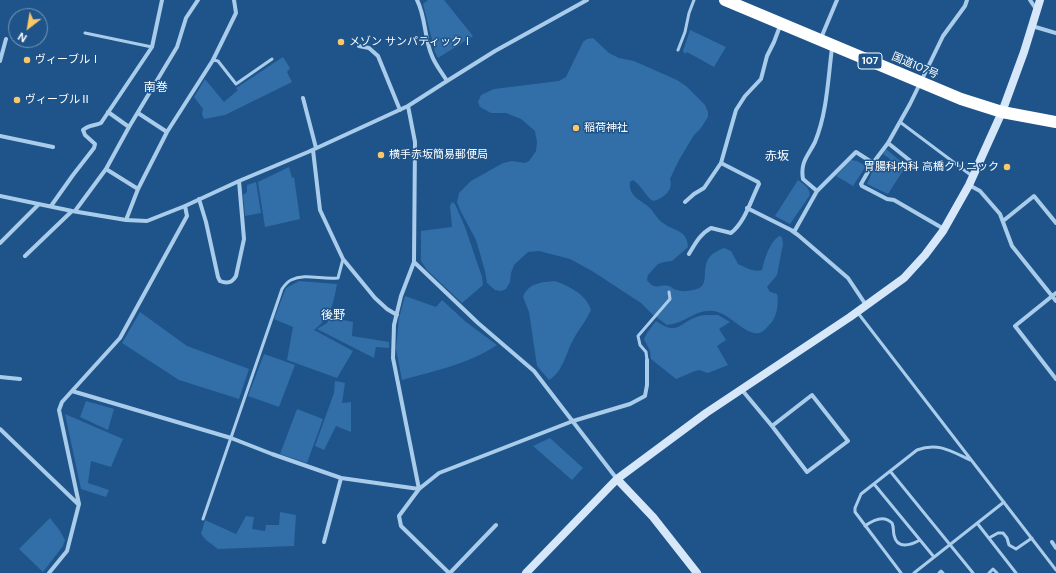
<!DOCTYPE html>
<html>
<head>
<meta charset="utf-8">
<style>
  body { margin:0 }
  #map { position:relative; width:1056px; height:573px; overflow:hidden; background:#1e548a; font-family:"DM Sans",sans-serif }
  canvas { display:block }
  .north { position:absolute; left:8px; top:8px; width:40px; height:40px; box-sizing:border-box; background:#1e548a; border:1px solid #7898b9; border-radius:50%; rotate:211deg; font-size:11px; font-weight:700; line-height:16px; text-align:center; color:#fff }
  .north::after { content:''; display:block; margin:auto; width:14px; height:18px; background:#fac769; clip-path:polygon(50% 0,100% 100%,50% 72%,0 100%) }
</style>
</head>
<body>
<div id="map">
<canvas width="1056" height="573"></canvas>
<div class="north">N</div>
</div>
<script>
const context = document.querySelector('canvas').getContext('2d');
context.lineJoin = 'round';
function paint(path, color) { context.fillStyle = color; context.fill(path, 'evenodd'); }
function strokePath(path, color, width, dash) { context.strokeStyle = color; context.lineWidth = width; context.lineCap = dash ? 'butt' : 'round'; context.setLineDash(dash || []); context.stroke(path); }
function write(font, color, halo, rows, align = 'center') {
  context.font = font + ' "DM Sans","Noto Sans JP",sans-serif'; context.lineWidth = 3; context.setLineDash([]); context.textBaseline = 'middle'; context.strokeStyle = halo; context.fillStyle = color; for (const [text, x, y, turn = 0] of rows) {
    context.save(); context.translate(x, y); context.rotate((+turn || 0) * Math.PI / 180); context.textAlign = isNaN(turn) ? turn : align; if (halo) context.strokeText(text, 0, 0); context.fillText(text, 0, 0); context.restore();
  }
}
paint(new Path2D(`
  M428 0H444L473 36 438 58 435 52 423 4Z
  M690 30 726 47 714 67 687 52 685 54 683 51Z
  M593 38 609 53 619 58 634 61 677 80 686 86 705 105 708 112V117L701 128 694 135 679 160 670 179C674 190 663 199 653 201 646 197 642 186 633 180L630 182C628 197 642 200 651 209 655 214 658 220 663 223 675 232 687 229 688 247L672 261 664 262 658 264 648 275 647 280C655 291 658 284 669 286 672 287 674 290 677 290 682 292 688 291 693 290 712 287 700 270 709 258 712 253 719 250 724 248L731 251 738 264C745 267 754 273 762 270 765 258 769 243 779 236L782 237 783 244 777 275 767 287 770 292 777 294C779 303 777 316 771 323 767 327 764 332 759 333 745 336 729 312 713 311 696 309 684 324 667 325L652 314 641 303 592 271 570 259 539 251 528 252 514 265 511 273 510 282 506 289 501 291 495 290 487 283 485 271 476 240 461 212 457 202 459 193 471 181 503 163 512 161 525 163 529 161 536 151 537 142 535 131 521 119 506 113H491L480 107 478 102 481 95 494 89 559 81 566 77 583 42 587 39Z
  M283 57 290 68 287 72 292 82 225 115 204 119 202 114 203 109 194 97 205 79 224 102 238 90 236 88Z
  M886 149 906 166 888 194 867 184 875 165 883 170 890 159 883 154Z
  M851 160 857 161 866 166 853 186 836 176Z
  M289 167 292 178 294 177 300 219 265 227 258 182Z
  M798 180C804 184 809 187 810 195L790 224 775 216Z
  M256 182 261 213 245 216 243 195 247 192V185Z
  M452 202 455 204 465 227 482 277 483 285 462 303 427 270 421 261V231L452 227 450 206Z
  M299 281 337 284C333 306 331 316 314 330L353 351 337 378 287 360 293 327 274 319 286 288Z
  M555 281C569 286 587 295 591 310 586 321 579 329 573 340 566 353 563 372 549 380L537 366 529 312 523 297C528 283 542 282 555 281Z
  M405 296 436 307 442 300 466 322 497 345C469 364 434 371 402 380L396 349 399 318Z
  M140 312 187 346 249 369 239 399 179 380 122 343Z
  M331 314 343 320 353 322 352 336 389 342V348L376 347 374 358 317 329 327 323Z
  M709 315H718L730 322 719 329 726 340 717 346 728 365 708 373 699 370 695 371 676 379 651 359 650 351 644 339 647 333 656 321C679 337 679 322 699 316 702 315 706 315 709 315Z
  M264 354 295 365 279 407 248 396Z
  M335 381 345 383 342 403 351 402V432L336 426 324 450 315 446 334 393Z
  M86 401 114 409 108 430 80 417Z
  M297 409 323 419 307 463 280 454Z
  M65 414 123 439 111 467 91 461 88 483 109 490 106 497 81 489Z
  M550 438 583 468 572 480 533 446Z
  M280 512 296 515 294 546 218 549 206 540 201 534 205 520 236 534 246 516 254 517 252 529 265 531 266 525H279Z
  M50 518 60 531 65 540 63 546 43 572 19 549Z`), '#326ea7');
strokePath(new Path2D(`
  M85 33 152 47
  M678 50 685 32 689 13 694 0
  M213 60 218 61 236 84 272 59
  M900 122 972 176
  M858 313 1056 570
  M647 360 646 352 640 345 638 336 670 299 669 292
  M890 471 973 573
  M874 484 934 557
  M203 519 282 289C284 286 287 282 291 280 305 273 322 280 338 278L343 259
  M977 523 1016 573
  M865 526C873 520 884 515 892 523 894 527 893 531 894 535 897 550 911 545 920 540
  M989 538 998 533H1003L1007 538 1009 545 1016 549 1032 538
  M901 573 855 512V508L861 494 917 450C938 442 951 451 970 460
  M914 573 1004 502
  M939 573 941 571 943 573
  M989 573 993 569 997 573`), '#aacceb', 3);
strokePath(new Path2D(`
  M417 0C426 17 424 38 432 56 435 64 442 73 447 81
  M1030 0 1036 9
  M1032 26 1056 33
  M821 38 837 0
  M359 46 369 48 378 56 400 110
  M0 61 6 39
  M303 98 316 148
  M408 106 415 142 414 262 401 296 394 325 393 358 419 489
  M108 112 129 127
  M138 113 167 132
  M0 136 53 147
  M888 143 913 163
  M313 150 320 210 343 259 375 298 387 309 397 315
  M873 163 861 184 862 186 887 199 894 200 944 229
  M106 169 138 189
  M969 185 980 191 1000 214 1012 246 1056 301
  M817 191 803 179C800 162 808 156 815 142 827 113 828 79 832 48
  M0 196 72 211 126 220 147 221 185 206 239 181 308 152 408 106 447 81 495 51 587 0
  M199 199 206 222 218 277 220 281C227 284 232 283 236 276L244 239 239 181
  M685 202 694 194 704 188 721 163 736 110 745 96 761 79 767 56 774 42 780 26
  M51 206 73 175 94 148 95 144 85 135 83 130C88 125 94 126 101 123L152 47 162 0
  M747 208 791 230 798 235 848 278 866 305
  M75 211 106 169 129 127 177 47 186 18 198 0
  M126 220 138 189 167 132 213 60 236 13 234 0
  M1003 221 1034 196 1056 223
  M794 232 817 191 856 152 873 163 888 143 910 104 943 36 965 6 967 0
  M0 243 39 204
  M689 254C695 244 700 234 711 228L731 233C745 222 751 200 759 184L758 182 721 163
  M25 256 72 211
  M414 262 478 323 534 371 617 479
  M1056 293 1015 326 1056 379
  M0 377 20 379
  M742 390 772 426 807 472 848 441 812 395 772 426
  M72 391 231 438 272 454 341 478 419 489
  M0 429 78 504
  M324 542 341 478
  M1052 542 1056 548
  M49 573 67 551 79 504 59 410 62 402 120 338 187 216 185 206
  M449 573 401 526 399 516 419 489 439 473 573 421 630 404 645 396 647 385V360
  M450 573 496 525`), '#aacceb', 4);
strokePath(new Path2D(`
  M617 479 653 517 697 573
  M526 573 617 479 706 413 850 317 904 278 925 255 943 231 969 185 1002 112 1024 52 1040 0`), '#d6e7f9', 8);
strokePath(new Path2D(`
  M725 0 961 99 1002 112 1056 122`), '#fff', 12);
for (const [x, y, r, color] of [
  [341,42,4,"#fac769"],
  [27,60,4,"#fac769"],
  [17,100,4,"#fac769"],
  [576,128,4,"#fac769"],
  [381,155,4,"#fac769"],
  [1007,167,4,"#fac769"]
]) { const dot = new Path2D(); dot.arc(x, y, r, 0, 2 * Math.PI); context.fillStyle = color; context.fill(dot); strokePath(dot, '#1e548a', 1.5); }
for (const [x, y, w] of [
  [870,61,24]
]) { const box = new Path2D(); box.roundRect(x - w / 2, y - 8, w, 16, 3); context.fillStyle = '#1e548a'; context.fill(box); strokePath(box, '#fff', 1); }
write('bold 10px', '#fff', null, [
  ["107",870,61]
]);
write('11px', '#fff', '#1e548a', [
  ["メゾン サンパティックⅠ",349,42],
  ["ヴィーブルⅠ",35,60],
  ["ヴィーブルⅡ",25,100],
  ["稲荷神社",584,128],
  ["横手赤坂簡易郵便局",389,155],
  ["胃腸科内科 高橋クリニック",999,167,"right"]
], 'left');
write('11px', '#fff', '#1e548a', [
  ["国道107号",915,66,23]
]);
write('12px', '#fff', '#1e548a', [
  ["南巻",156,88],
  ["赤坂",777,157],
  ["後野",333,316]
]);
</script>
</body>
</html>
